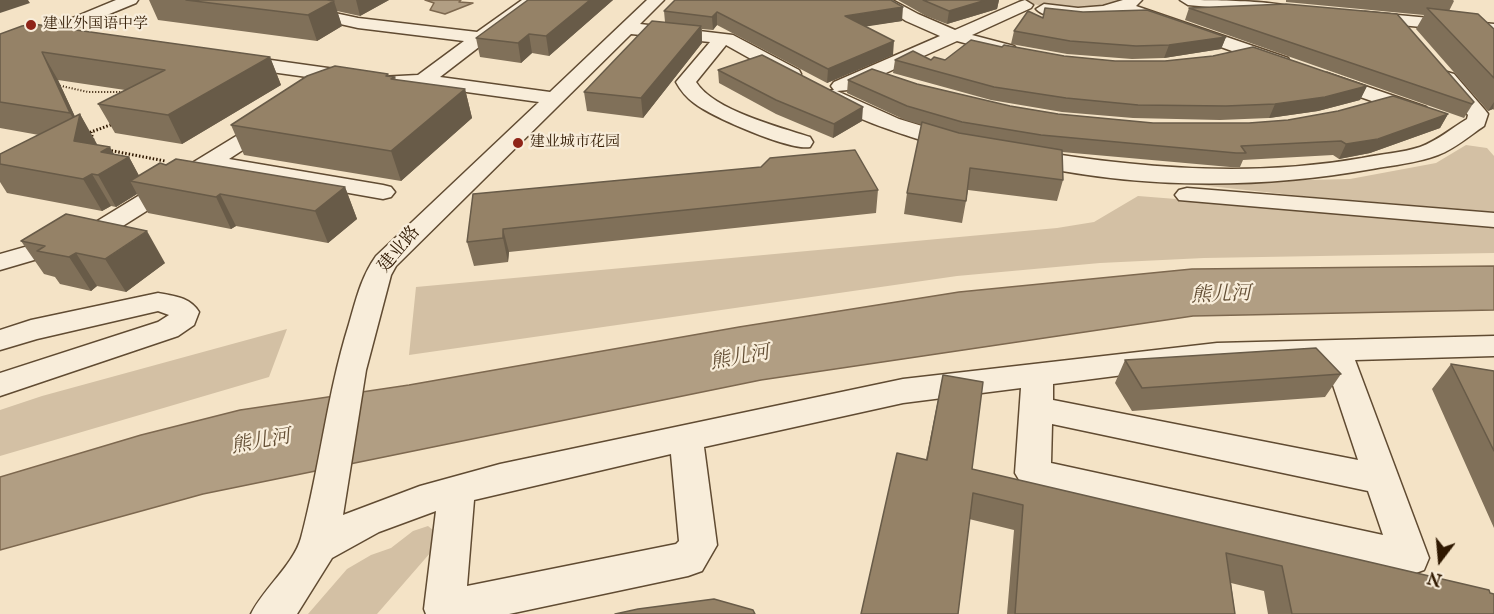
<!DOCTYPE html>
<html>
<head>
<meta charset="utf-8">
<style>
  body { margin:0 }
  #map { position:relative; width:1494px; height:614px; overflow:hidden; background:#f4e3c6; font-family:"IM FELL English",serif }
  canvas { display:block }
  .north { position:absolute; left:1410px; top:530px; width:60px; height:60px; -webkit-text-stroke:4px #f8edda; paint-order:stroke; rotate:196deg; font-size:16px; font-weight:700; line-height:24px; text-align:center; color:#2f1800 }
  .north::after { content:''; display:block; margin:auto; width:21px; height:27px; background:#2f1800; clip-path:polygon(50% 0,100% 100%,50% 72%,0 100%) }
</style>
</head>
<body>
<div id="map">
<canvas width="1494" height="614"></canvas>
<div class="north">N</div>
</div>
<script>
const context = document.querySelector('canvas').getContext('2d');
context.lineJoin = 'round';
function paint(path, color) { context.fillStyle = color; context.fill(path, 'evenodd'); }
function strokePath(path, color, width, dash) { context.strokeStyle = color; context.lineWidth = width; context.lineCap = dash ? 'butt' : 'round'; context.setLineDash(dash || []); context.stroke(path); }
function write(font, color, halo, rows, align = 'center') {
  context.font = font + ' "IM FELL English","Noto Serif SC",serif'; context.lineWidth = 4.5; context.setLineDash([]); context.textBaseline = 'middle'; context.strokeStyle = halo; context.fillStyle = color; for (const [text, x, y, turn = 0] of rows) {
    context.save(); context.translate(x, y); context.rotate((+turn || 0) * Math.PI / 180); context.textAlign = isNaN(turn) ? turn : align; if (halo) context.strokeText(text, 0, 0); context.fillText(text, 0, 0); context.restore();
  }
}
paint(new Path2D(`
  M1020 0H1125C1100 14 1047 10 1020 0Z
  M1466 145 1487 148 1494 156V212L1302 196 1115 176 1261 181 1350 179 1436 163Z
  M1138 196 1494 224V253L1204 258 1100 263 957 276 409 355 416 287 1057 228 1094 222Z
  M287 329 269 377 0 456V410L42 396Z
  M428 526 438 534 431 552 377 614H308L347 569 371 555 391 548 413 531Z`), '#d3c0a4');
const water = new Path2D(`
  M425 0H461L459 2 473 3 445 14 430 10 434 3Z
  M1494 266V310L1193 316 761 380 203 494 0 550V477L141 435 240 410 409 385 739 327 959 292 1192 269Z`);
paint(water, '#b19e83');
strokePath(water, '#7d684f', 1.5);
const minor = new Path2D(`
  M116 0H138L136 3 0 59V48Z
  M522 0H540L440 77 550 92 647 0H664L640 24 733 35 799 70 801 74 799 78H785L726 45 696 82C713 110 779 127 810 137L813 142 810 147C790 151 712 117 694 103 686 97 681 91 676 82L710 42 631 34 396 266 391 275 366 370 343 515 420 486 500 464 903 379 1217 343 1494 336V356L1355 360 1429 558 1424 570 1410 575 1021 483 1015 473 1021 388 903 403 704 447 717 545 702 571 688 576 509 614H426L424 609 436 511 379 532 332 558 297 614H251C263 589 294 564 301 538 320 467 327 394 349 324 356 300 361 277 376 256L539 102 423 86 361 90 353 87 351 90C339 93 336 89 329 80L235 67 229 65 226 61 229 57 235 55 335 69 342 71 352 83 354 80 361 78 418 75 464 41 358 28 296 14 294 11 302 6 358 18 477 32ZM1325 361 1358 460 1053 400V384L1217 363ZM1052 424 1368 491 1383 535 1051 463ZM671 454 679 541 676 544 467 586 474 500Z
  M873 0H892L918 14 955 30 1019 2 1025 0 1033 5 1031 8 972 35 1014 46 1017 50 1014 54 1008 55 957 41 848 90 837 91 899 119 965 139 968 144 965 149 957 151 949 149C924 141 833 114 820 95L823 91 834 90 831 86 834 82 940 36 906 21Z
  M1123 0H1142L1136 6 1288 58 1290 62 1288 66H1274L1123 12C1105 17 1049 24 1036 9L1044 4 1078 8 1103 6Z
  M1180 0C1199 0 1284 0 1294 9L1286 14 1188 5Z
  M1365 12 1494 24V34L1359 21 1357 17 1359 13Z
  M1447 72 1454 74 1485 110 1488 114 1484 126C1469 136 1455 149 1438 155 1417 163 1394 165 1372 169 1257 190 1128 189 1015 161L1012 156 1015 151 1023 149C1136 168 1249 178 1362 158 1381 154 1402 153 1420 147 1437 141 1452 128 1467 119L1468 115 1437 78 1440 74Z
  M1327 73 1426 107 1429 111 1426 115H1412L1320 83 1317 79 1320 75Z
  M271 117 278 119 281 123 278 127 229 159 383 185 391 187 395 192 391 197 383 199 213 169 99 241 0 270V254L81 231 264 119Z
  M1187 188 1494 213V227L1179 200 1175 195 1179 190Z
  M158 293C174 296 190 297 199 312L194 325 178 336 0 396V373L158 322 169 315 158 311 37 339 0 350V330L31 320Z`);
strokePath(minor, '#604b32', 3);
strokePath(new Path2D(`
  M57 85 88 92H126`), '#2f1800', 2, [1, 2]);
strokePath(new Path2D(`
  M93 140 91 132 113 124
  M108 150 165 161`), '#2f1800', 3, [1.5, 2]);
paint(minor, '#f8edda');
paint(new Path2D(`
  M149 0H389L360 16 337 11 342 26 317 41 158 20Z
  M528 0H613L549 56 532 53 521 63 480 57 476 38Z
  M675 0 902 21 865 26 893 55 827 83 717 25 713 30 702 29V43L643 118 587 111 584 92 665 22 664 11Z
  M898 0H999L997 9 947 24 926 16Z
  M1286 0H1453L1454 1 1449 11 1494 29V110L1493 109 1488 111 1416 29 1424 15 1286 2Z
  M1045 8 1226 37 1221 49 1164 58 1132 59 1067 54 1011 44 1014 31 1043 18Z
  M1189 8 1474 102 1464 118 1185 20Z
  M0 34 270 57 281 85 182 144 115 133 98 104 125 90 58 80 75 117 80 114 96 145 114 154 129 157 139 176 345 187 357 219 328 243 236 226 231 229 148 213 137 194 116 207 111 206 102 211 7 193 0 182V154L39 135 0 128Z
  M1002 47 1064 56 1367 86 1360 100 1318 111 1269 118 1220 120 1133 118 1062 112 991 100 893 73 895 60H945Z
  M718 70 862 121 833 138 776 114 719 83Z
  M388 74 389 76 395 77 396 80 465 89 472 118 401 181 244 155 231 125Z
  M848 80 917 84 1010 106 1058 114 1153 123H1249L1448 114 1440 128 1370 153 1339 159 1333 155 1243 160 1240 167H1230L1062 152 1063 180 1057 201 968 190 962 223 904 214 907 193 922 125 905 120 847 93Z
  M878 190 876 213 509 252 508 262 474 266 467 242 473 194Z
  M21 241 165 263 126 292 97 286 91 291 60 284 55 277 44 274Z
  M1125 360 1341 374 1325 397 1132 411 1115 383Z
  M1451 364 1494 371V528L1432 389Z
  M943 375 972 469 1494 614H1268L1264 591 1231 583 1235 614H1007L1014 530 969 519 926 459Z`), '#807059');
paint(new Path2D(`
  M0 0H28L30 3 0 13Z
  M356 0H389L360 16Z
  M590 0H613L549 56 546 36Z
  M986 0H999L997 9 947 24 949 11Z
  M334 1 342 26 317 41 308 15Z
  M903 7 902 21 844 30 845 16Z
  M717 12V25L713 30 712 17Z
  M701 26 702 43 643 118 641 98Z
  M529 34 532 53 521 63 518 43Z
  M1226 37 1221 49 1164 58 1169 45Z
  M894 41 893 55 827 83 828 69Z
  M42 52 58 80 78 123 80 114 97 144 92 172 74 141 77 126 70 113Z
  M270 57 281 85 182 144 168 115Z
  M1367 86 1360 100 1318 111 1269 118 1275 104Z
  M465 89 472 118 401 181 391 151Z
  M1494 102 1493 109 1488 111Z
  M863 107 862 121 833 138 834 124Z
  M1448 114 1440 128 1370 153 1339 159 1346 144Z
  M110 147 119 163 129 157 143 183 130 181 137 194 116 207 98 175 101 152Z
  M92 174 111 206 102 211 83 179Z
  M345 187 357 219 328 243 315 211Z
  M220 194 236 226 231 229 216 197Z
  M503 229 509 252 508 262 503 238Z
  M147 231 165 263 126 292 105 259Z
  M76 253 97 286 91 291 69 257Z`), '#685b48');
const building = new Path2D(`
  M186 0H327L334 1 308 15Z
  M528 0H590L546 36 529 34 518 43 476 38Z
  M675 0H891L903 7 845 16 894 41 828 69 717 12 712 17 664 11Z
  M923 0H986L949 11Z
  M1286 4 1397 14 1474 102 1472 104 1189 8Z
  M1045 8 1083 12 1147 10 1226 37 1169 45 1136 46 1070 41 1014 31 1028 11 1043 18Z
  M1427 8 1478 14 1494 29V78Z
  M652 21 701 26 641 98 584 92Z
  M33 24 270 57 168 115 98 104 165 70 42 52 70 113 0 102V34L22 26Z
  M971 40 1002 47 1004 45 1064 56 1115 61H1165L1213 56 1253 47 1367 86 1325 97 1275 104 1226 106 1138 105 1066 98 994 87 895 60 913 51 931 60 934 57 945 60Z
  M762 55 863 107 834 124 776 100 718 70Z
  M335 66 388 74 386 76 395 77 391 79 465 89 391 151 231 125 307 76Z
  M872 69 917 84 1010 106 1058 114 1153 123H1249L1288 120 1338 111 1393 96 1448 114 1378 139 1346 144 1341 141 1241 146 1246 153H1236L1041 135 962 122 907 106 848 80Z
  M80 114 74 141 110 147 101 152 129 157 98 175 92 174 83 179 0 164V154Z
  M922 122 959 133 1062 150 1063 180 970 168 966 201 907 193Z
  M855 150 878 190 503 229V238L467 242 473 194 761 167 770 158Z
  M176 159 345 187 315 211 220 194 216 197 130 181 160 163 166 165Z
  M66 214 147 231 105 259 76 253 69 257 37 251 45 246 21 241Z
  M1316 348 1341 374 1142 388 1125 360Z
  M1451 364 1494 371V451Z
  M943 375 983 382 972 469 1489 590 1490 593 1494 594V614H1292L1282 566 1226 553 1235 614H1015L1023 505 973 493 958 614H861L897 453 927 460Z
  M714 599 753 610 755 614H615L638 609Z`);
paint(building, '#958267');
strokePath(building, '#685b48', 1.5);
for (const [x, y, r, color] of [
  [31,25,6,"#8f2418"],
  [518,143,6,"#8f2418"]
]) { const dot = new Path2D(); dot.arc(x, y, r, 0, 2 * Math.PI); context.fillStyle = color; context.fill(dot); strokePath(dot, '#f8edda', 2); }
write('15px', '#2f1800', '#f8edda', [
  ["建业外国语中学",43,25],
  ["建业城市花园",530,143]
], 'left');
write('18px', '#2f1800', '#f8edda', [
  ["建业路",400,250,-50]
]);
write('italic 20px', '#634e34', '#f8edda', [
  ["熊儿河",1221,296,-2],
  ["熊儿河",740,359,-10],
  ["熊儿河",261,443,-10]
]);
</script>
</body>
</html>
